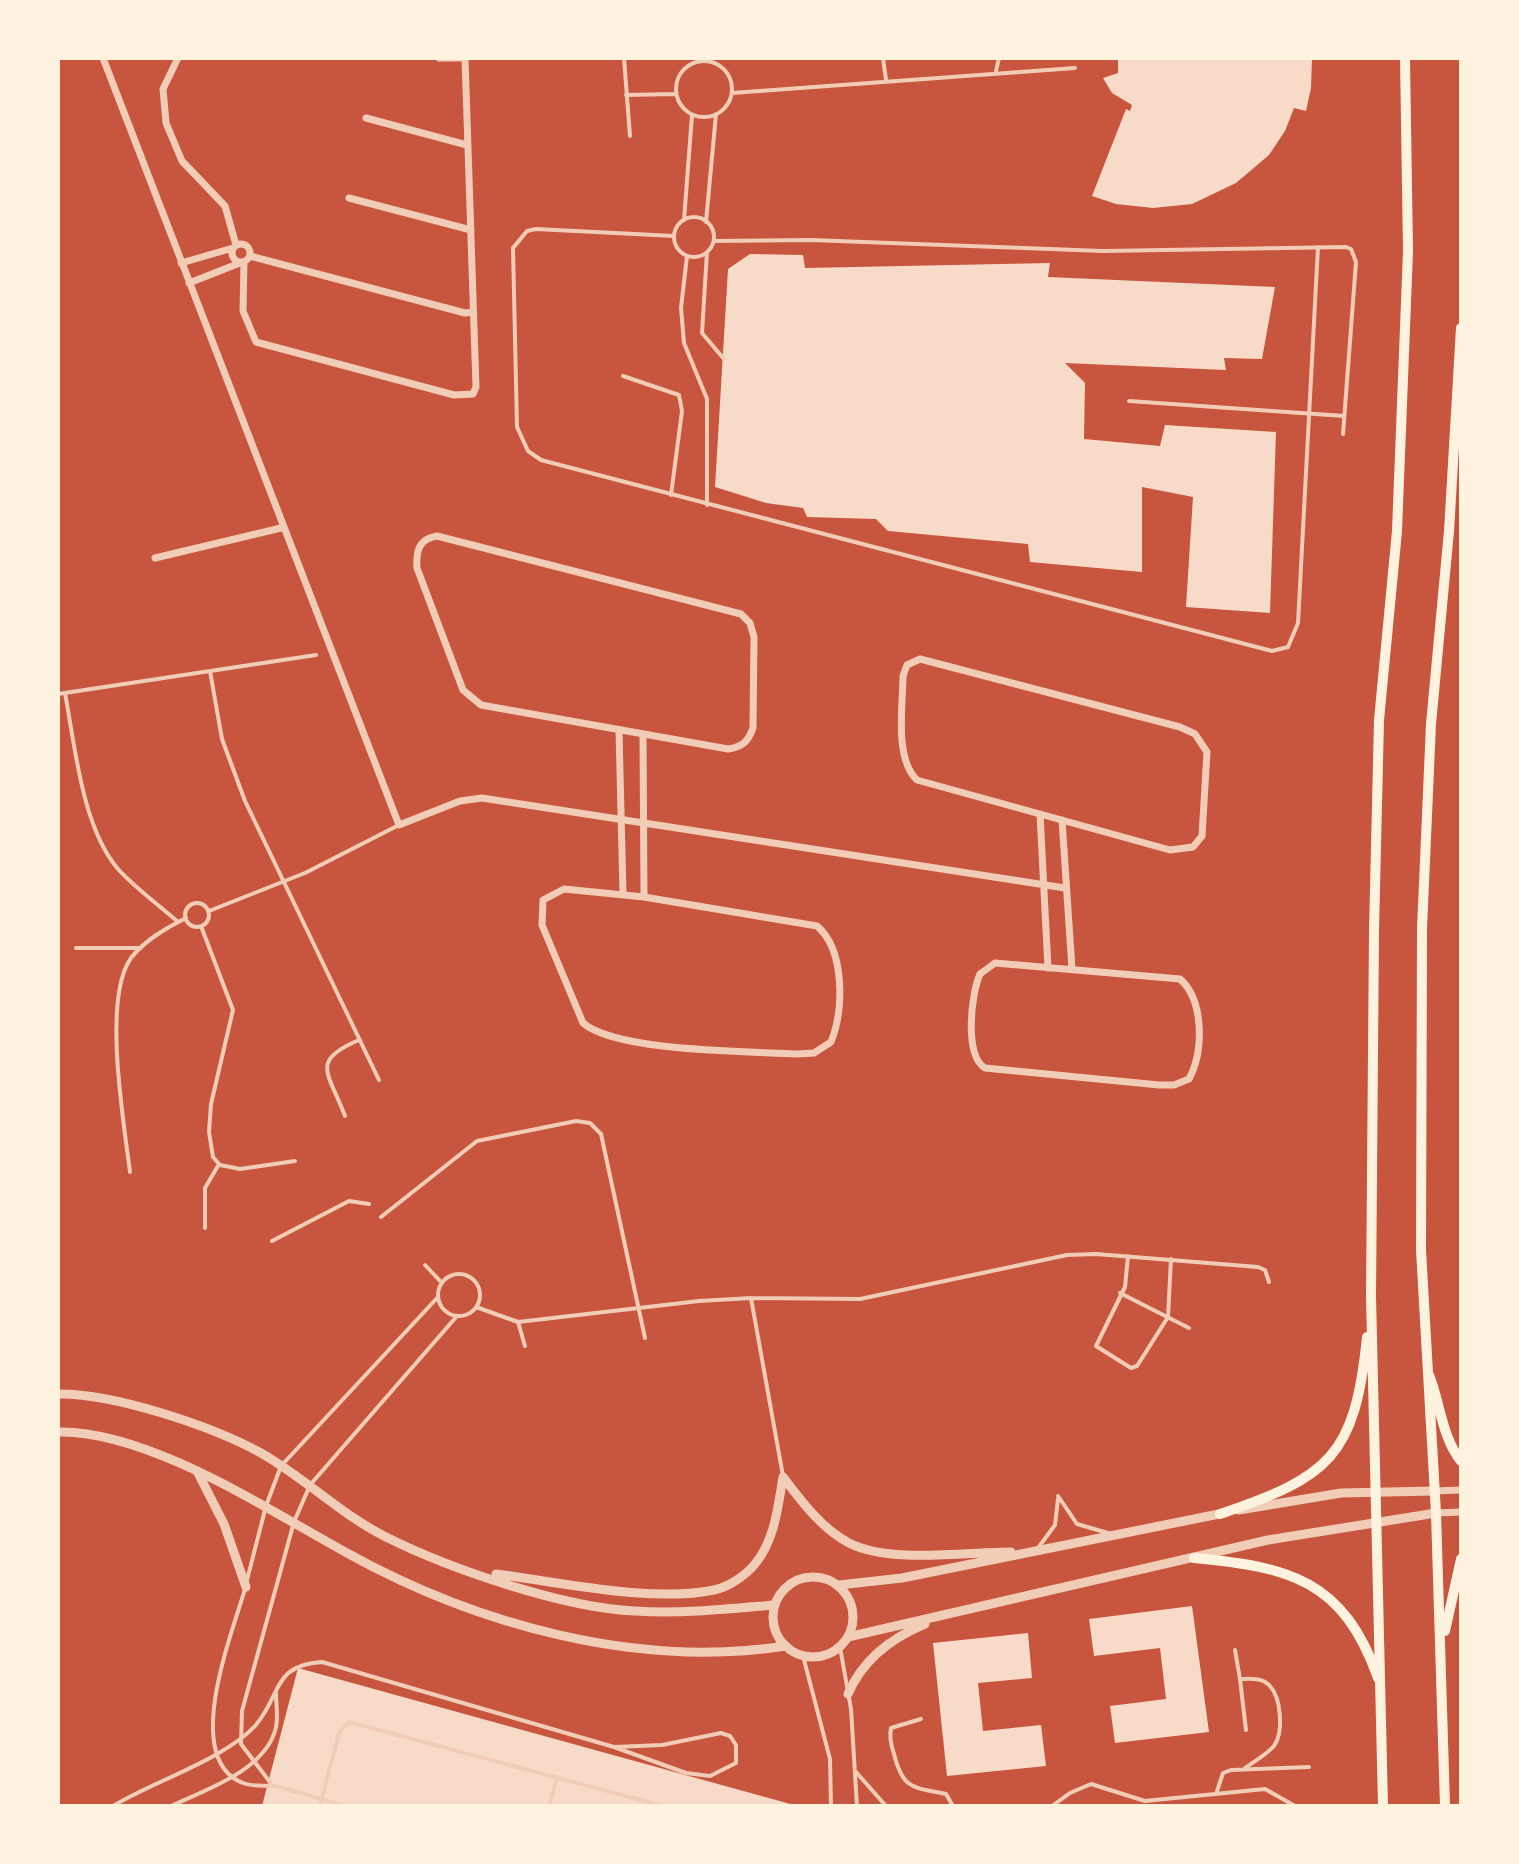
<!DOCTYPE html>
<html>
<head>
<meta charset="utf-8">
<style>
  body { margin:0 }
  #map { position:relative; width:1519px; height:1864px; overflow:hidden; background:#c8553d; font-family:Mulish,sans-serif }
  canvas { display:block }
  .frame { position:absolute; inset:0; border:60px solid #fff3e0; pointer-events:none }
</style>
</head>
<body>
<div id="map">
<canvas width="1519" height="1864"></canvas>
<div class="frame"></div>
</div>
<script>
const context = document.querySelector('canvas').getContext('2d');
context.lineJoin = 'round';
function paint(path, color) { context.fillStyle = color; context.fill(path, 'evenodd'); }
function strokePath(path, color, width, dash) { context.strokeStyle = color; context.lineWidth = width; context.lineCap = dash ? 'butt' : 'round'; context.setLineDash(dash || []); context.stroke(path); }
paint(new Path2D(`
  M1118 58H1312L1311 88 1306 111 1294 108 1285 131 1269 155 1236 183 1192 204 1153 208 1116 204 1092 196 1126 109 1130 111 1132 105 1112 93 1103 78 1118 73Z
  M750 254 803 255 805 268 1050 263 1048 277 1275 287 1262 359 1224 358 1226 370 1065 363 1085 383 1084 439 1160 446 1165 425 1276 432 1270 613 1186 607 1193 497 1142 487V572L1030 562 1028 544 888 531 876 519 807 517 803 508 766 503 715 487 728 269Z
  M1192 1606 1209 1732 1115 1743 1110 1706 1166 1699 1160 1648 1094 1656 1089 1619Z
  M1028 1633 1032 1678 978 1683 983 1731 1041 1725 1046 1766 947 1776 933 1643Z
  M298 1668 794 1805V1806H262Z`), '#f7dbc8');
strokePath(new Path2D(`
  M624 58 630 136
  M883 58 886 80
  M676 89a28 28 0 1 1 56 0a28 28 0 1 1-56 0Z
  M996 71 999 58
  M732 93 1075 68
  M626 95 676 94
  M674 237a20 20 0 1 1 40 0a20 20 0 1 1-40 0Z
  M684 220 692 115
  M706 222 716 114
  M674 236 536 229 527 231 513 248 517 427 528 451 541 460 1272 651 1288 647 1298 623 1318 247
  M714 241 811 240 1103 251 1346 247 1351 249 1356 262 1343 434
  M707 252 702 333 724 359
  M687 256 681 308 684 343 707 399V505
  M623 376 679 395 682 411 671 495
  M1129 401 1344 416
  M210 671 222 739 245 801 379 1080
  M65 693C75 746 82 827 118 869 135 888 159 905 178 922
  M58 694 316 655
  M185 915a12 12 0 1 1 24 0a12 12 0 1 1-24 0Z
  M209 911 305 873 399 825
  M201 926 233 1010 211 1104 209 1132 213 1157 220 1165 240 1169 295 1161
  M76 948H141
  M345 1116C329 1073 309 1061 359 1040
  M130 1172C124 1123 102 998 131 958 145 940 166 928 186 918
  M381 1217 477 1141 576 1121 590 1123 601 1134 645 1338
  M205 1228V1188L219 1164
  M272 1241 349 1201 369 1204
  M1128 1256 1125 1287 1096 1346 1131 1368 1137 1366 1168 1317 1171 1259
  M425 1265 442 1283
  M438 1295a21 21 0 1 1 42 0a21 21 0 1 1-42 0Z
  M1120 1293 1189 1328
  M751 1298 783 1476
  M476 1307 518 1322 699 1301 751 1298 860 1299 1067 1255 1096 1254 1258 1267 1265 1270 1269 1282
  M518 1322 525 1346
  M1058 1496 1077 1524 1108 1533
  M1038 1548 1055 1525 1058 1499
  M247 1580 266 1506 281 1466 438 1297
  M245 1589C232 1634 181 1759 243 1783 253 1787 263 1785 274 1786 298 1791 322 1800 346 1806
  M840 1647 851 1709 857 1806
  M1235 1650 1240 1679C1250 1679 1262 1677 1270 1686 1281 1698 1284 1732 1274 1746 1266 1755 1253 1762 1244 1769
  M803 1656 830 1759 831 1806
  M1240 1679 1246 1730
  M921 1719 891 1728C889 1737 891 1745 894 1754 903 1790 913 1787 946 1794L953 1806
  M856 1772 886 1806
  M273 1786 241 1744 242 1711 294 1522 310 1485 457 1316
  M1217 1791 1223 1773 1231 1770 1309 1767
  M113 1806C154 1781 223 1760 255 1726 282 1695 272 1665 322 1662L614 1747 686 1773 710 1776 736 1763V1745L730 1736 721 1733 662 1745 614 1747
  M171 1806C205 1790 263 1771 275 1731 279 1720 276 1705 276 1693
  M320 1806 339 1733 349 1722 663 1806
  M549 1806 557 1777
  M1052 1806 1070 1793 1091 1784 1145 1801 1265 1789 1295 1806`), '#f1ccb7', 4);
strokePath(new Path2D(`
  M103 58 399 825 460 801 482 798 1065 888
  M178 58 163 89 166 123 182 161 225 206 236 245
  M439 58H465
  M366 118 467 145
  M349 198 471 230
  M232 253a9 9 0 1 1 18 0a9 9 0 1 1-18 0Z
  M250 256 465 313 473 312
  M244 262 243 311 256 342 454 395 473 394 476 387 465 58
  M181 263 233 248
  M189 283 240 263
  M437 536 741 614 750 623 754 637 753 728C748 742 742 747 728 749L481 705 463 690 417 568C416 552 418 539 437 536Z
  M155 558 281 528
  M920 659 1180 727 1195 734 1207 752 1202 836 1193 847 1170 850 917 780C894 758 903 705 903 676L907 665Z
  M619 731 623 894
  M643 735 644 897
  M1040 814 1048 968
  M1062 820 1072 969
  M564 889 644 897 817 926C845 950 844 1009 831 1042L814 1053 797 1054C748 1051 617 1052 583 1023L542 925 543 900Z
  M995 963 1180 979C1204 1000 1204 1051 1189 1079L1174 1085H1159L985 1068C964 1055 971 994 980 974Z
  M1434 1491 1461 1490
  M1436 1513 1461 1512`), '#f1ccb7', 7);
strokePath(new Path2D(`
  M58 1394C113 1393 212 1426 261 1453 305 1478 340 1514 386 1537 450 1569 564 1608 635 1611 682 1614 728 1609 774 1605
  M58 1432C148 1430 270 1511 347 1553 477 1625 638 1669 786 1646
  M198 1473 224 1524 246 1587
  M783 1477C802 1502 822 1529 849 1543 890 1564 965 1552 1011 1552
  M1239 1510 1341 1493 1434 1491
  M496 1574C559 1582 652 1603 714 1590 729 1587 746 1575 755 1564 775 1540 778 1506 783 1477
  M773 1617a40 40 0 1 1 80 0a40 40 0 1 1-80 0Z
  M839 1585 902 1578 1224 1513
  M848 1637 1268 1540 1436 1513
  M848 1694C863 1659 891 1638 925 1624`), '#f1ccb7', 9);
strokePath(new Path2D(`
  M1429 1375C1440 1402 1442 1438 1461 1461
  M1220 1514C1329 1477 1355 1457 1367 1337
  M1194 1558C1289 1567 1343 1579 1378 1678
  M1445 1631 1461 1559
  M1383 1806 1371 1296 1374 931 1379 720 1397 531 1408 251 1405 58
  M1445 1806 1436 1513 1421 1250 1422 929 1431 724 1449 531 1461 328`), '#fff3e0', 10);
</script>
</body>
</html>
